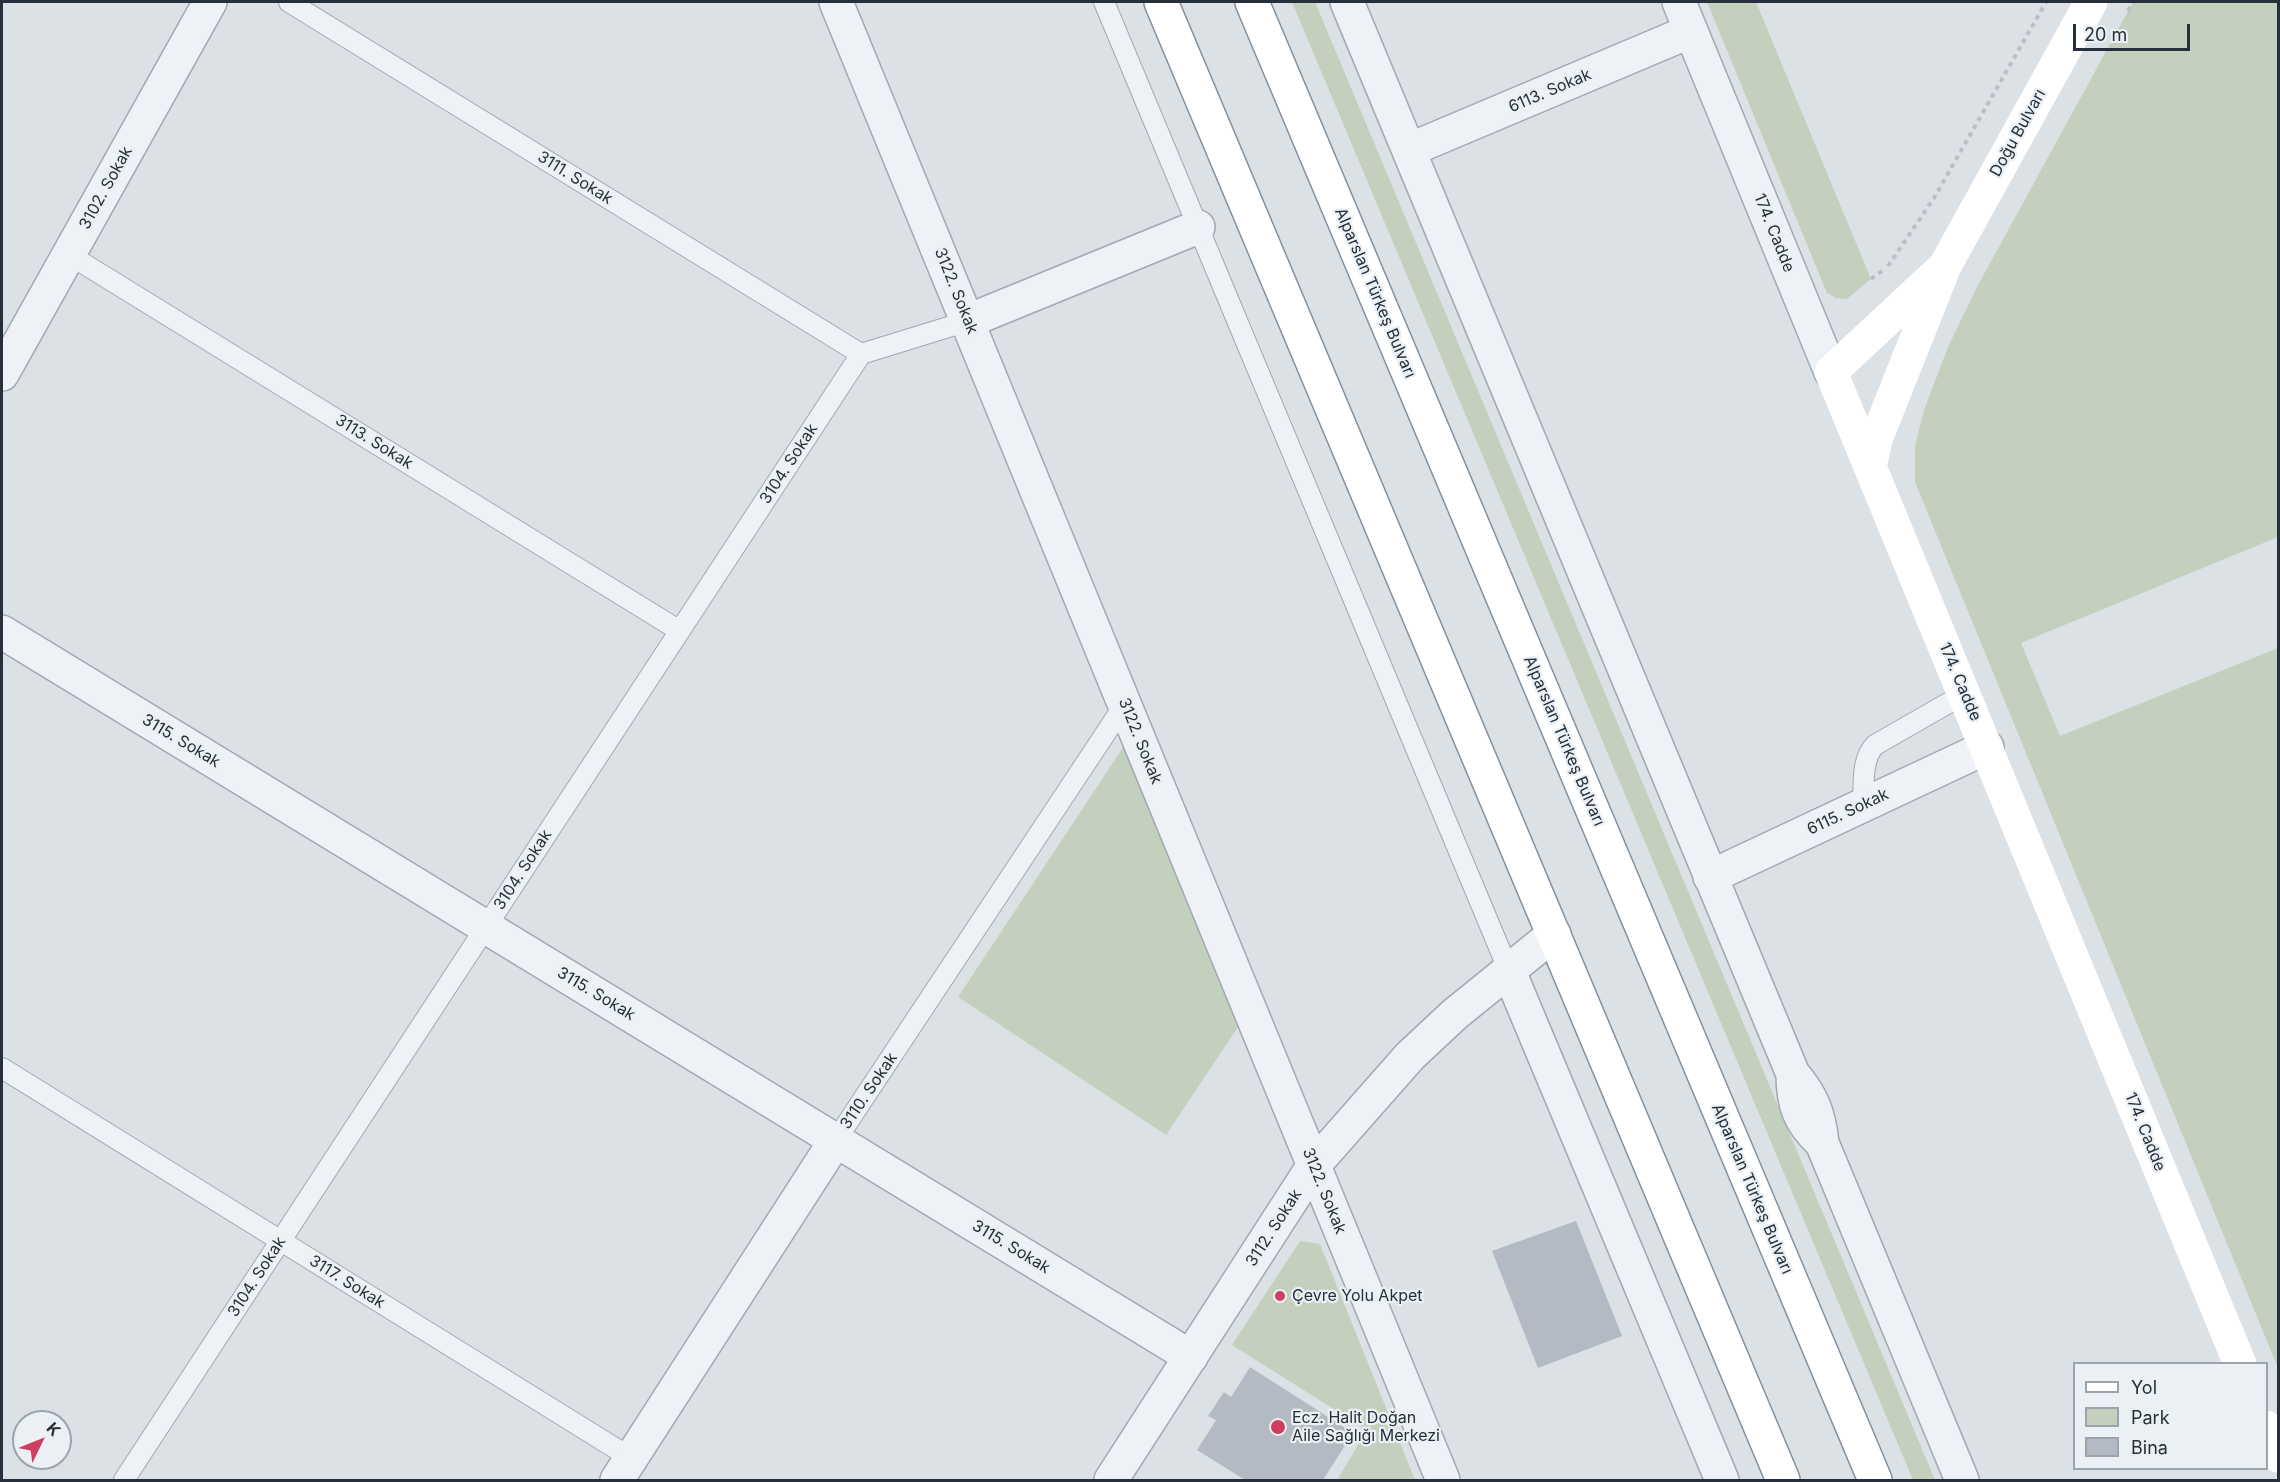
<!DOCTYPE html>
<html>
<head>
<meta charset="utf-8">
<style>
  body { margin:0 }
  #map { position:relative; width:2280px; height:1482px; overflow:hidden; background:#dce1e6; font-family:Inter,sans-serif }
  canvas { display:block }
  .frame { position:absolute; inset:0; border:3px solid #25303c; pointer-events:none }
  .legend { position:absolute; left:2073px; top:1362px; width:195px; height:108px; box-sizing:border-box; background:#ebf0f4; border:2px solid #9ca3aa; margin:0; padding:8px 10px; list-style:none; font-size:18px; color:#25303c }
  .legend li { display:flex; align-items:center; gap:12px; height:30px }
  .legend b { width:30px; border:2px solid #9ca3aa }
  .north { position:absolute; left:12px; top:1410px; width:60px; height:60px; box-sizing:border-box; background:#ebf0f4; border:2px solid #9ca3aa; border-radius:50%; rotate:47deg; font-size:16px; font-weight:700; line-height:24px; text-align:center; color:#25303c }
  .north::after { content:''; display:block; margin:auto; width:21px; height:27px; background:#cf3d61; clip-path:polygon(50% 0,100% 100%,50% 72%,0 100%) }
  .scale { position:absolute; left:2073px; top:24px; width:117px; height:27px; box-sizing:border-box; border:3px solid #25303c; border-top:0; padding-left:8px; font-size:18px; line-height:21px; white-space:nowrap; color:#25303c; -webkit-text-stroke:4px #ebf0f4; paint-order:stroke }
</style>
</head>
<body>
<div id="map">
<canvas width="2280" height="1482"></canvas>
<div class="frame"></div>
<ul class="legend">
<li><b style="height:8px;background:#fff"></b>Yol</li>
<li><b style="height:16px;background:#c3d0bd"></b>Park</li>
<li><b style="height:16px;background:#b3bac3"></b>Bina</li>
</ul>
<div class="north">K</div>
<div class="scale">20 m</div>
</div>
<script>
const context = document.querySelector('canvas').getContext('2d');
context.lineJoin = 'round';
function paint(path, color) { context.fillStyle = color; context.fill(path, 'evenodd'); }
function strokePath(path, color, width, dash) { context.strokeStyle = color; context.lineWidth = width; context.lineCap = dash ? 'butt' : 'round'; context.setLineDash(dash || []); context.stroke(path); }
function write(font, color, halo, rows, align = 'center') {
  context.font = font + ' Inter,sans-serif'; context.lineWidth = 4.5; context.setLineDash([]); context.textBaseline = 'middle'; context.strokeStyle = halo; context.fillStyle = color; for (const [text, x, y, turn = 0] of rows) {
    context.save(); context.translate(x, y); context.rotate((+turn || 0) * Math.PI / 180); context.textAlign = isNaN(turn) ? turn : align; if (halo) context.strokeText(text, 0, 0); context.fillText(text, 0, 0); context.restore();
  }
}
paint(new Path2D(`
  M1292 2H1315L1935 1480H1913Z
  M1707 2H1756L1871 279 1847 299 1836 298 1827 293Z
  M2133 2H2278V537L2021 643 2060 736 2278 648V1368L1915 482V446L1924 410 1948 347 1977 287Z
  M1124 746 1238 1027 1166 1135 958 997Z
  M1300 1241 1320 1244 1415 1480H1337L1367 1430 1232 1345Z`), '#c3d0bd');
paint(new Path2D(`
  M1576 1221 1622 1336 1538 1368 1492 1251Z
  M1250 1367 1353 1433 1323 1480H1245L1197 1450 1216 1420 1208 1416 1224 1392 1231 1397Z`), '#b3bac3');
const lane = new Path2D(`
  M289 2 861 354
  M1104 2 1508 969
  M68 254 680 631
  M1863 805C1864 786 1861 759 1875 745L1964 694
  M2 1068 631 1458
  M836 1140 1125 704
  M124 1480 861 354 968 321`);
const street = new Path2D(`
  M836 2 1443 1480
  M1347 2 1793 1074
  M1679 2 1831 372
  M1409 150 1691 31
  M968 321 1198 227
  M2 374 210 2
  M2 632 1191 1357
  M1710 877 1987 747
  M1508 969 1722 1480
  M1822 1143C1799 1122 1793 1104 1793 1074 1812 1096 1819 1114 1822 1143L1962 1480
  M617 1480 836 1140
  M1111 1480 1314 1165 1410 1056 1455 1014 1554 934`);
const highway = new Path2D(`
  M1161 2 1783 1480
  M1252 2 1875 1480`);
strokePath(lane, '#a1a8b0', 22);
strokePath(street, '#a1a8b0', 36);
strokePath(highway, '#83909d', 36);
strokePath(new Path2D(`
  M2128 11 2133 2
  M1888 266 1934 198 2046 2
  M1871 279 1882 271`), '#babfc5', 4, [4.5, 4.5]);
strokePath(lane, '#eef1f5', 20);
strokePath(street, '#eef1f5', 33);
strokePath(new Path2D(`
  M1945 266 1831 372 2240 1364
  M1870 466 1877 437 1945 266 2091 2
  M2266 1427 2278 1456`), '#fff', 33);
strokePath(highway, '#fff', 33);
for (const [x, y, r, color] of [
  [1280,1296,6,"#cf3d61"],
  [1278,1427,8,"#cf3d61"]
]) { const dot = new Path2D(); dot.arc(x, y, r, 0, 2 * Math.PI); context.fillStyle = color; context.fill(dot); strokePath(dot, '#ebf0f4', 2); }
write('16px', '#25303c', '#ebf0f4', [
  ["6113. Sokak",1550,91,-23],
  ["Doğu Bulvarı",2018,133,-61],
  ["3111. Sokak",575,178,32],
  ["3102. Sokak",106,188,-61],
  ["174. Cadde",1774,233,68],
  ["3122. Sokak",956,291,68],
  ["Alparslan Türkeş Bulvarı",1375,293,67],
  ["3113. Sokak",374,442,32],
  ["3104. Sokak",789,464,-57],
  ["174. Cadde",1960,682,67],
  ["3115. Sokak",181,741,31],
  ["3122. Sokak",1140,741,68],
  ["Alparslan Türkeş Bulvarı",1564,741,67],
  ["6115. Sokak",1848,812,-25],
  ["3104. Sokak",523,870,-57],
  ["3115. Sokak",596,994,31],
  ["3110. Sokak",869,1091,-56],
  ["174. Cadde",2145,1132,68],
  ["Alparslan Türkeş Bulvarı",1752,1189,67],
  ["3122. Sokak",1324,1191,68],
  ["3112. Sokak",1274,1228,-57],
  ["3115. Sokak",1011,1247,31],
  ["3104. Sokak",257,1277,-57],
  ["3117. Sokak",347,1282,32]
]);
write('16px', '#25303c', '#ebf0f4', [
  ["Çevre Yolu Akpet",1292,1296],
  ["Ecz. Halit Doğan",1292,1418],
  ["Aile Sağlığı Merkezi",1292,1436]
], 'left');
</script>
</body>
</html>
